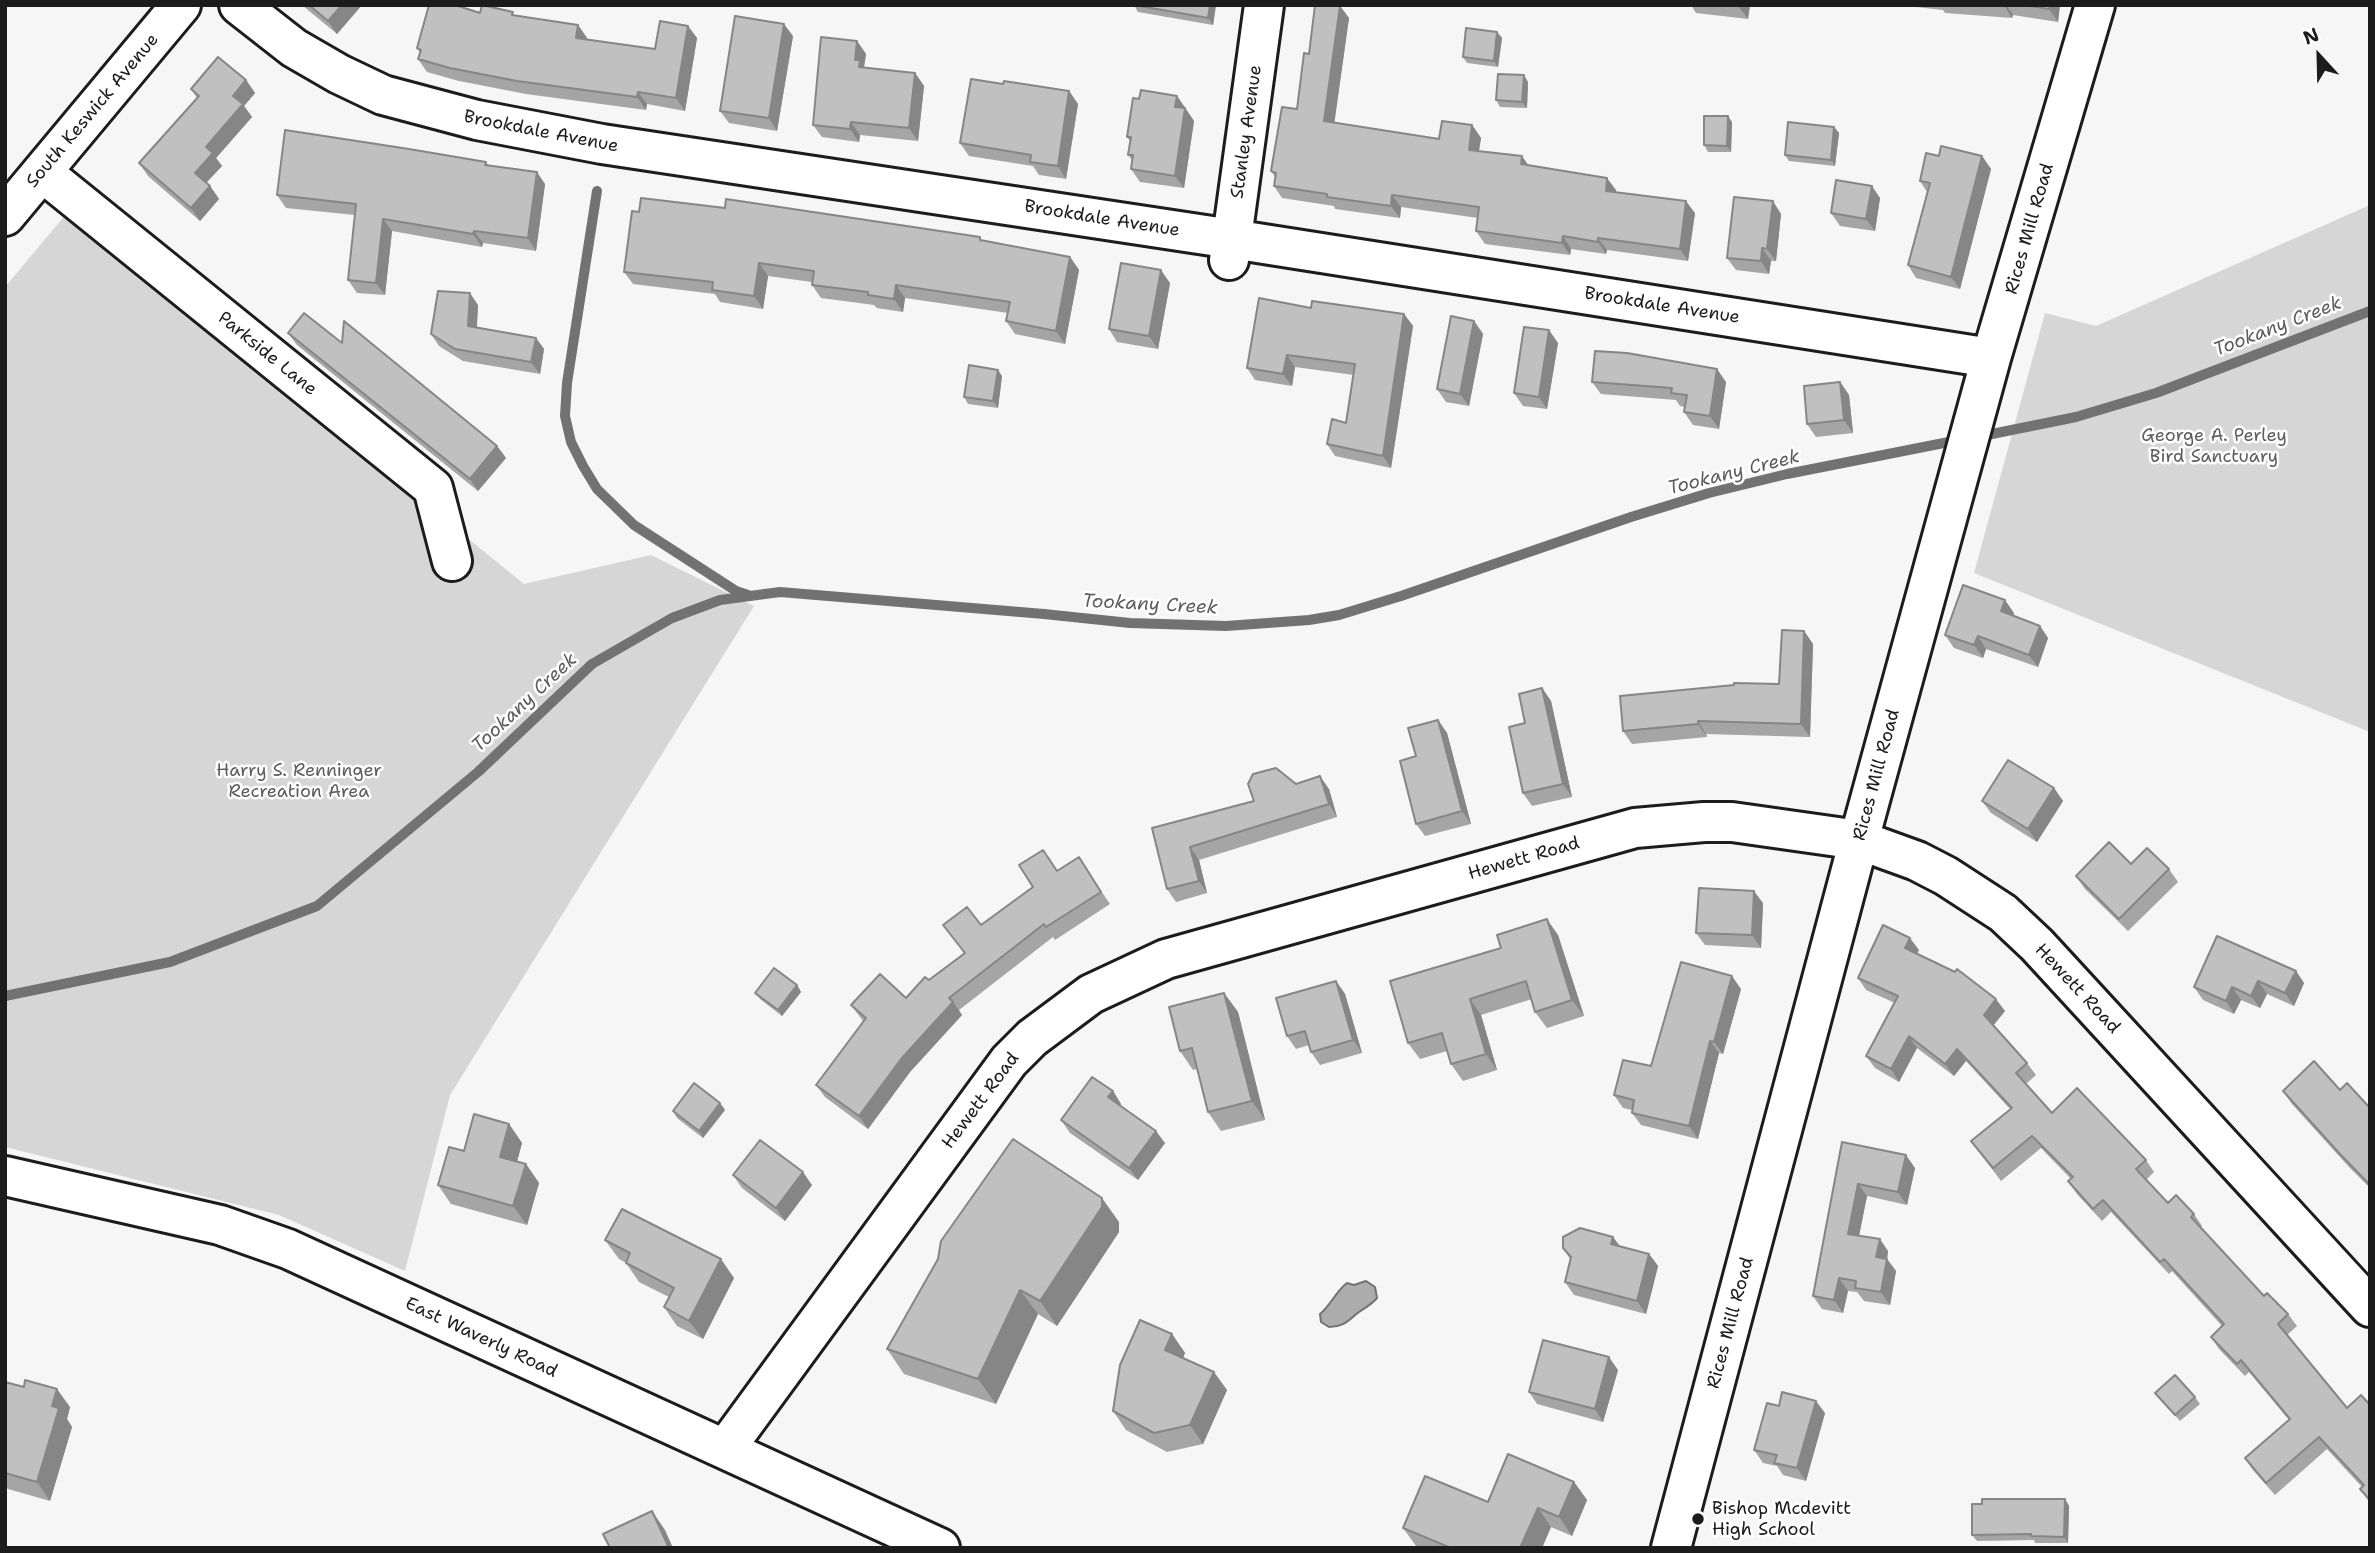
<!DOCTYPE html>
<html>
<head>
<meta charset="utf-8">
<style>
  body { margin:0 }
  #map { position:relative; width:2375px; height:1553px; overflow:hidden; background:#f6f6f6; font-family:"Shantell Sans",sans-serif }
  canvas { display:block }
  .frame { position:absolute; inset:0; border:7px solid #1c1c1c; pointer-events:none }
  .north { position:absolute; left:2284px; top:21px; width:70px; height:70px; -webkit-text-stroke:5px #fff; paint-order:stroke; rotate:338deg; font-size:19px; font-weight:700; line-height:28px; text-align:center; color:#1c1c1c }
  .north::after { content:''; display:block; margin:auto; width:24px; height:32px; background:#1c1c1c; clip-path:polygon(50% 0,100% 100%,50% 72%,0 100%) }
</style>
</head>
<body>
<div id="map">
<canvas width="2375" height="1553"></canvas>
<div class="frame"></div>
<div class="north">N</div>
</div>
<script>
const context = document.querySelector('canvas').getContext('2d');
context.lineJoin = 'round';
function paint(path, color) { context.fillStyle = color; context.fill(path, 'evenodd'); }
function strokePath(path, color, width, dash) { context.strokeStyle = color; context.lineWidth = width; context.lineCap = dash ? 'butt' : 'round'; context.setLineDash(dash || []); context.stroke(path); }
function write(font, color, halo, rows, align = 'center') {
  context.font = font + ' "Shantell Sans",sans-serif'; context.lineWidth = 5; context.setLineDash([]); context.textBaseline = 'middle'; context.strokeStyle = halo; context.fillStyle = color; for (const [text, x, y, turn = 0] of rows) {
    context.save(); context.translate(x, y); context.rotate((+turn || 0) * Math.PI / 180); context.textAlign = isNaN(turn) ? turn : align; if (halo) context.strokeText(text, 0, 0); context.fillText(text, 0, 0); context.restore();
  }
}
paint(new Path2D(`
  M2370 205V732L1974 573 2045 313 2096 326Z
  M67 213 524 584 651 555 754 606 450 1095 405 1271 279 1215 5 1147V287Z`), '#d6d6d6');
const water = new Path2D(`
  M1366 1281 1375 1287 1377 1298C1371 1305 1366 1307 1359 1312 1347 1321 1346 1326 1329 1327L1321 1322 1320 1314C1331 1305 1336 1291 1347 1283L1354 1285Z`);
paint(water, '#acacac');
strokePath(water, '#727272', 2);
strokePath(new Path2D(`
  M597 191 567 383 565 416 571 442 583 466 597 489 634 525 736 591 748 595
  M1977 437 2076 417 2156 393 2370 311
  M5 996 170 962 317 906 478 772 592 664 672 618 720 600 780 592 1044 614 1130 623 1226 626 1309 620 1339 615 1401 596 1631 517 1709 493 1787 474 1959 440`), '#727272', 10);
const minor = new Path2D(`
  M239 5 294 48 339 74 383 95 477 120 602 144 1232 239 1991 358
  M42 172 433 488 452 561
  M5 216 181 5
  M1229 260 1264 5
  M5 1176 220 1225 288 1249 940 1548
  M725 1449 1009 1061 1032 1038 1091 994 1166 959 1635 828 1704 822H1732L1859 840 1917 861 1946 876 2003 913 2037 945 2370 1307
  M1671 1548 1859 840 1991 358 2095 5`);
strokePath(minor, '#1c1c1c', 44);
strokePath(minor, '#fff', 38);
paint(new Path2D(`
  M302 5H362L337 34Z
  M1134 5H1216L1213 25 1138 12Z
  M1691 5H1750L1748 19 1696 13Z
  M1898 5H2060L2058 22 2013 15 2012 18 1945 13 1943 10Z
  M1340 6 1349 18 1334 122 1439 139 1472 125 1481 138 1479 151 1616 190V192L1695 213 1688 261 1607 250 1606 254 1571 249 1570 255 1485 244 1476 231 1478 218 1401 207 1400 218 1335 209 1334 206 1282 198 1274 186 1275 177 1271 171 1297 109 1309 54Z
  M516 16 578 25 587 38 586 40 655 49 688 26 697 38 685 111 647 104 646 110 526 94 459 81 427 72 418 59 420 53 417 48Z
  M1497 32 1502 38 1498 67 1467 63 1463 57Z
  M793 36 777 131 729 123 720 111Z
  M857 41 866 54 864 67 915 73 924 86 918 141 860 135 859 142 822 137 813 125Z
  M246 80 255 93 244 106 252 117 216 158 222 166 206 183 210 186 219 199 200 221 148 176 139 163 197 98 191 89Z
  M1528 82 1527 108 1500 107 1496 100Z
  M1003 84 1069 91 1078 104 1066 179 1039 175 1033 166 969 156 960 143Z
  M1177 96 1194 121 1184 188 1140 182 1131 169 1132 160 1128 155 1130 141 1127 137 1139 99Z
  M1732 122 1731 152H1708L1704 145Z
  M1834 127 1839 133 1835 166 1789 161 1785 155Z
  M1939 156H1982L1991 169 1960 289 1916 278 1908 265 1927 192 1920 181Z
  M486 162 489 166 545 184 536 251 483 243 482 247 392 231 385 295 357 293 348 280 355 215 286 208 277 195Z
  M1880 198 1875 231 1840 226 1831 213Z
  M1781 214 1776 261H1771L1769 274 1736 270 1727 258Z
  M983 240 1070 257 1079 270 1065 344 1015 334 1006 321 1008 313 905 298 903 312 877 308 874 305 821 298 812 285V282L768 276 763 309 720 302 715 294 633 284 624 272Z
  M1170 283 1158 349 1117 342 1109 329Z
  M478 305 477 328 536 338 544 349 540 374 463 361 439 346 431 334Z
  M1311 308 1404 314 1413 326 1391 468 1335 456 1327 444 1346 423 1354 375 1295 367 1292 386 1255 380 1247 368Z
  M1474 321 1483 334 1469 406 1446 402 1437 389Z
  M288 333 342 343 497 446 506 458 478 491 297 345Z
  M1558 343 1547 409 1523 406 1514 393Z
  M1002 376 998 408 968 404 964 397Z
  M1592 382H1726L1719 429 1693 425 1684 412 1685 407 1680 406 1676 400 1601 394Z
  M1840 382 1849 395 1853 433 1816 437 1807 424Z
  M2014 613 2013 616 2040 626 2048 638 2038 667 1986 649 1983 658 1954 648 1945 635Z
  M1804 631 1813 644 1810 737 1706 734 1707 737 1632 744 1623 731 1779 684Z
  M1542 688 1551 701 1572 797 1532 806 1523 793 1525 723Z
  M1438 720 1447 733 1471 824 1425 836 1416 824V756Z
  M1296 784 1329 789 1337 817 1199 860 1207 893 1176 902 1167 889 1152 828 1254 801Z
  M2054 788 2063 801 2037 842 1991 813 1982 801Z
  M2131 864 2169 869 2178 882 2128 931 2085 889 2076 876Z
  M1087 870 1110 904 1055 940 1053 937 959 1010 962 1015 910 1072 868 1129 825 1097 816 1085 863 1021 851 1005 906 998 964 953 943 925H981L1057 871Z
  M1763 903 1761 948 1705 945 1696 933Z
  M1558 935 1584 1016 1547 1028 1535 1012 1532 999 1481 1015 1497 1070 1463 1081 1451 1064 1447 1051 1420 1059 1408 1043Z
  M1919 950 1917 953 2005 1011 1993 1026 2027 1063 2036 1075 2026 1084 2052 1113 2146 1160 2154 1172 2146 1180 2168 1203 2194 1214 2202 1226 2201 1228 2264 1296 2288 1314 2297 1326 2287 1335 2347 1408 2370 1405V1503L2360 1489 2362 1487 2327 1449 2275 1495 2253 1470 2245 1458 2289 1420 2249 1372 2245 1376 2219 1349 2211 1337 2222 1326 2172 1271 2169 1274 2111 1212 2102 1221 2077 1194 2068 1181 2071 1179 2041 1148 2001 1181 1971 1141 2010 1109 1966 1061 1954 1076 1917 1048 1899 1082 1875 1068 1866 1056 1895 1003 1866 990 1858 978Z
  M2296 971 2304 983 2294 1006 2267 994 2260 1008 2241 1000 2234 1014 2203 1000 2194 987Z
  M1336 981 1345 994 1362 1053 1320 1065 1311 1052 1309 1045 1296 1049 1287 1036Z
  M797 985 801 992 782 1016 760 999 755 993Z
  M1741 989 1723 1054 1719 1053 1698 1139 1641 1125 1632 1113V1110L1623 1108 1614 1095 1651 1066Z
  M1224 993 1238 1012 1265 1120 1221 1131 1208 1112 1197 1069 1193 1070 1180 1051Z
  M2340 1090 2370 1108V1188L2349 1167 2292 1104 2283 1091Z
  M1113 1091 1121 1104 1120 1106 1165 1143 1138 1180 1070 1133 1061 1120Z
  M720 1103 725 1110 703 1138 677 1118 673 1111Z
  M509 1124 522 1143 517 1162 526 1164 539 1183 527 1225 451 1204 438 1185 464 1151Z
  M1842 1142 1915 1168 1907 1205 1867 1196 1859 1235 1888 1251 1887 1259 1896 1271 1890 1305 1864 1301 1857 1292 1848 1291 1843 1313 1822 1309 1813 1296Z
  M733 1175 812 1185 785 1221 742 1188Z
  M1119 1222V1232L1057 1326 1038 1314 996 1404 904 1374 887 1349Z
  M1613 1237 1620 1246 1649 1254 1658 1266 1646 1314 1574 1295 1565 1282 1570 1259 1563 1248Z
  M605 1240 734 1278 703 1339 677 1326 664 1307 669 1297 639 1282 626 1263 619 1259Z
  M1172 1334 1185 1353 1183 1358 1227 1390 1203 1444 1167 1452 1126 1430 1113 1411Z
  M1618 1370 1603 1422 1537 1404 1529 1392Z
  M5 1382 70 1407 67 1419 72 1427 50 1501 8 1489 5 1485Z
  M2155 1393 2195 1397 2200 1404 2180 1421Z
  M1779 1406 1825 1413 1806 1481 1783 1475 1777 1466 1763 1463 1754 1450Z
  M1574 1482 1587 1500 1572 1536 1551 1527 1542 1548H1419L1416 1546 1403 1528 1488 1502Z
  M2065 1499 2069 1506 2068 1543H2035L2034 1540 1977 1541 1972 1535 1982 1504Z`), '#a5a5a5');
paint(new Path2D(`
  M342 5H362L337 34 328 21Z
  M1210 5H1216L1213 25 1208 18Z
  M1739 5H1750L1748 19 1739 7Z
  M2004 5H2006L2013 15 2012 18Z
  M2050 5H2060L2058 22 2049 9Z
  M1340 6 1349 18 1333 133 1324 121Z
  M784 24 793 36 777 131 769 118Z
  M578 25 587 38 585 51 576 38Z
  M688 26 697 38 685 111 676 98Z
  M1497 32 1502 38 1498 67 1494 61Z
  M857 41 866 54 864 67 868 79 855 60Z
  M915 73 924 86 918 141 909 128Z
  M1524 75 1528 82 1527 108 1522 102Z
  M246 80 255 93 244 106 252 117 216 158 222 166 204 185 195 173 206 147 233 96Z
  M1069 91 1078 104 1066 179 1058 166Z
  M638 92 647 104 646 110 637 97Z
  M1177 96 1194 121 1184 188 1175 176V107Z
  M1728 116 1732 122 1731 152 1727 146Z
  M851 122 860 135 859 142 850 129Z
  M1472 125 1481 138 1477 162 1469 150Z
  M1834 127 1839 133 1835 166 1831 160Z
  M1522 156 1531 169 1521 164Z
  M1982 156 1991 169 1960 289 1951 277Z
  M537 172 545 184 536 251 528 238Z
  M1607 178 1616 190 1614 203 1606 191Z
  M210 186 219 199 200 221 191 208Z
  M1872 186 1880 198 1875 231 1866 219Z
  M1392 195 1401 207 1400 218 1391 206Z
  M1686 201 1695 213 1688 261 1680 249Z
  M1773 201 1781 214 1776 261 1767 249Z
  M383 219 392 231 385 295 376 283Z
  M474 231 483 243 482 247 473 234Z
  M1563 236 1571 249 1570 255 1562 243Z
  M1598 238 1607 250 1606 254 1598 242Z
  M1762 248 1771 261 1769 274 1761 261Z
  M1070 257 1079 270 1065 344 1056 331Z
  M759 263 768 276 763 309 754 296Z
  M1161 270 1170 283 1158 349 1149 336Z
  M896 285 905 298 903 312 894 299Z
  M470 293 478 305 476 338 468 326Z
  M1404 314 1413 326 1391 468 1383 456Z
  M1474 321 1483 334 1469 406 1460 394Z
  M1549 330 1558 343 1547 409 1539 397Z
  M536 338 544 349 540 374 531 362Z
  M1287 355 1295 367 1292 386 1283 374Z
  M1717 369 1726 382 1719 429 1710 416Z
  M998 370 1002 376 998 408 993 401Z
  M1840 382 1849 395 1853 433 1844 420Z
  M497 446 506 458 478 491 470 479Z
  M2005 600 2014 613 2010 624 2001 611Z
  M2040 626 2048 638 2038 667 2029 655Z
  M1804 631 1813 644 1810 737 1801 724Z
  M1978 636 1986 649 1983 658 1974 645Z
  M1542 688 1551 701 1572 797 1563 784Z
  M1438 720 1447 733 1471 824 1462 811Z
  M1698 721 1706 734 1707 737 1698 724Z
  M1320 776 1329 789 1337 817 1329 804Z
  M2054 788 2063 801 2037 842 2028 829Z
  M1190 847 1199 860 1207 893 1199 881Z
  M1754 891 1763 903 1761 948 1752 935Z
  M1547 919 1558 935 1584 1016 1572 1000Z
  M1910 938 1919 950 1914 960 1905 948Z
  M2296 971 2304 983 2294 1006 2285 993Z
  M1732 976 1741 989 1723 1054 1714 1042Z
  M1336 981 1345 994 1362 1053 1353 1040Z
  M2258 981 2267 994 2260 1008 2251 996Z
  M797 985 801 992 782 1016 778 1010Z
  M2232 987 2241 1000 2234 1014 2226 1001Z
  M1224 993 1238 1012 1265 1120 1252 1101Z
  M1470 999 1481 1015 1497 1070 1486 1054Z
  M1996 999 2005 1011 1992 1027 1984 1015Z
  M953 1002 962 1015 910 1072 868 1129 859 1116 901 1059Z
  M1909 1036 1917 1048 1899 1082 1891 1069Z
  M1710 1041 1719 1053 1698 1139 1689 1126Z
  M1957 1049 1966 1061 1954 1076 1945 1064Z
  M1113 1091 1121 1104 1116 1110 1108 1097Z
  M720 1103 725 1110 703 1138 699 1131Z
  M509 1124 522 1143 513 1176 500 1157Z
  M1156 1131 1165 1143 1138 1180 1129 1168Z
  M1906 1155 1915 1168 1907 1205 1898 1192Z
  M526 1164 539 1183 527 1225 513 1206Z
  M803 1172 812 1185 785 1221 776 1208Z
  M1858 1184 1867 1196 1857 1246 1848 1234Z
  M1102 1198 1119 1222V1232L1057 1326 1040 1301Z
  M1613 1237 1622 1250 1611 1244Z
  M1880 1239 1888 1251 1887 1259 1896 1271 1890 1305 1881 1292 1876 1257Z
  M1649 1254 1658 1266 1646 1314 1637 1301Z
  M721 1259 734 1278 703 1339 689 1321Z
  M1839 1278 1848 1291 1843 1313 1834 1300Z
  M1020 1290 1038 1314 996 1404 978 1379Z
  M1172 1334 1185 1353 1178 1369 1165 1350Z
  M1609 1357 1618 1370 1603 1422 1595 1409Z
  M1214 1372 1227 1390 1203 1444 1190 1425Z
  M57 1389 70 1407 67 1419 72 1427 50 1501 37 1482 52 1406Z
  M1816 1401 1825 1413 1806 1481 1797 1468Z
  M1574 1482 1587 1500 1572 1536 1559 1517Z
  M2065 1499 2069 1506 2068 1543 2064 1537Z
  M1538 1508 1551 1527 1542 1548H1520Z
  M652 1511 665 1530 673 1548H669Z`), '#868686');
const building = new Path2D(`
  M309 5H342L328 21Z
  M429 5H455L480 13 482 5 513 12 512 15 578 25 576 38 655 49 660 21 688 26 676 98 638 92 637 97 517 81 450 68 418 59 421 50 417 48Z
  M1134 5H1210L1208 18Z
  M1315 5 1340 6 1324 121 1439 139 1442 121 1472 125 1469 150 1522 156 1521 164 1607 178 1606 191 1686 201 1680 249 1598 238V242L1563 236 1562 243 1476 231 1479 207 1392 195 1391 206 1327 197V194L1274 186 1276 173 1271 171 1282 107 1297 109 1304 53 1309 54Z
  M2024 5H2050L2049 9Z
  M735 16 784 24 769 118 720 111Z
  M1466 28 1497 32 1494 61 1463 57Z
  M821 37 857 41 855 60H860L859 67 915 73 909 128 851 122 850 129 813 125Z
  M218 57 246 80 233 96 243 104 206 147 213 153 195 173 210 186 191 208 139 163 199 96 191 89Z
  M1498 74 1524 75 1522 102 1496 100Z
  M971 79 1003 84 1004 81 1069 91 1058 166 1030 162 1031 155 960 143Z
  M1141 90 1177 96 1175 107 1185 108 1175 176 1131 169 1133 155H1128L1131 137H1127L1133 98 1139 99Z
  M1704 116H1728L1727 146 1704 145Z
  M1788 122 1834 127 1831 160 1785 155Z
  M285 130 409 149 486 162 485 165 537 172 528 238 474 231 473 234 383 219 376 283 348 280 356 204 277 195Z
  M1941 146 1982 156 1951 277 1908 265 1930 183 1920 181 1926 153 1939 156Z
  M1836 180 1872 186 1866 219 1831 213Z
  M1734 197 1773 201 1767 249 1762 248 1761 261 1727 258Z
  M641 198 725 208 726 199 980 237V240L1070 257 1056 331 1006 321 1010 302 896 285 894 299 868 295V292L812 285 814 271 759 263 754 296 712 290 713 282 624 272 632 211 639 212Z
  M1121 263 1161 270 1149 336 1109 329Z
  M438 291 470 293 468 326 536 338 531 362 455 349 431 334Z
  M1259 298 1311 308 1312 301 1404 314 1383 456 1327 444 1332 419 1346 423 1355 364 1287 355 1283 374 1247 368Z
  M304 313 342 343 344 321 497 446 470 479 288 333Z
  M1451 316 1474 321 1460 394 1437 389Z
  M1524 327 1549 330 1539 397 1514 393Z
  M1595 351 1627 353 1717 369 1710 416 1684 412 1687 395 1671 393 1672 388 1592 382Z
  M969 365 998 370 993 401 964 397Z
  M1840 382 1844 420 1807 424 1804 386Z
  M1963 585 2005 600 2001 611 2040 626 2029 655 1978 636 1974 645 1945 635Z
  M1782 630 1804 631 1801 724 1698 721V724L1623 731 1620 696 1734 685V683L1779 684Z
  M1542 688 1563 784 1523 793 1509 727 1525 723 1519 694Z
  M1438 720 1462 811 1416 824 1400 761 1416 756 1408 728Z
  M2008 760 2054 788 2028 829 1982 801Z
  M1276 768 1296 784 1320 776 1329 804 1190 847 1199 881 1167 889 1152 828 1254 801 1248 784 1253 774Z
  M2109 842 2131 864 2147 848 2169 869 2119 919 2076 876Z
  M1043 850 1057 871 1079 857 1101 892 1046 927 1044 924 949 998 953 1002 901 1059 859 1116 816 1085 866 1018 851 1005 880 974 906 998 925 977 929 980 965 953 943 925 967 907 981 925 1033 887 1019 865Z
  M1699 888 1754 891 1752 935 1696 933Z
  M1547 919 1572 1000 1535 1012 1526 981 1470 999 1486 1054 1451 1064 1442 1033 1408 1043 1390 981 1501 948 1497 935Z
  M1883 925 1910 938 1905 948 1955 972 1957 969 1996 999 1984 1015 2027 1063 2016 1073 2052 1113 2077 1088 2146 1160 2136 1169 2168 1203 2176 1195 2194 1214 2191 1217 2264 1296 2267 1293 2288 1314 2278 1324 2347 1408 2361 1395 2370 1405V1500L2360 1489 2364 1485 2319 1437 2266 1483 2245 1458 2290 1419 2241 1360 2237 1364 2211 1337 2224 1324 2164 1259 2160 1262 2103 1200 2093 1209 2068 1181 2073 1177 2032 1136 1993 1168 1971 1141 2012 1108 1957 1049 1945 1064 1909 1036 1891 1069 1866 1056 1898 996 1858 978Z
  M2217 936 2296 971 2285 993 2258 981 2251 996 2232 987 2226 1001 2194 987Z
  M1681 962 1732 976 1714 1042 1710 1041 1689 1126 1632 1113 1634 1100 1614 1095 1623 1060 1651 1066Z
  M774 968 797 985 778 1010 755 993Z
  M1336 981 1353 1040 1311 1052 1305 1031 1287 1036 1276 998Z
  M1224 993 1252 1101 1208 1112 1192 1048 1180 1051 1169 1007Z
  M2314 1061 2340 1090 2347 1083 2370 1108V1185L2340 1154 2283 1091Z
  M1092 1077 1113 1091 1108 1097 1156 1131 1129 1168 1061 1120Z
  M694 1083 720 1103 699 1131 673 1111Z
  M474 1114 509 1124 500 1157 526 1164 513 1206 438 1185 449 1147 464 1151Z
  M1013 1139 1102 1198V1207L1040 1301 1020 1290 978 1379 887 1349 938 1259 941 1241Z
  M760 1140 803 1172 776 1208 733 1175Z
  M1842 1142 1906 1155 1898 1192 1858 1184 1848 1234 1880 1239 1876 1257 1887 1259 1881 1292 1855 1288 1856 1281 1839 1278 1834 1300 1813 1296Z
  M622 1209 721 1259 689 1321 664 1307 674 1288 626 1263 630 1253 605 1240Z
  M1580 1228 1613 1237 1611 1244 1649 1254 1637 1301 1565 1282 1571 1257 1563 1248V1237Z
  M1140 1320 1172 1334 1165 1350 1214 1372 1190 1425 1154 1433 1113 1411 1120 1365Z
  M1543 1340 1609 1357 1595 1409 1529 1392Z
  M2175 1375 2195 1397 2175 1415 2155 1393Z
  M25 1380 57 1389 52 1406 59 1408 37 1482 5 1473V1382L24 1387Z
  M1782 1392 1816 1401 1797 1468 1774 1463 1777 1455 1754 1450 1767 1403 1779 1406Z
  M1508 1454 1574 1482 1559 1517 1538 1508 1520 1548H1451L1403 1528 1425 1476 1488 1502Z
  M1982 1499H2065L2064 1537 2031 1536V1534L1972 1535V1504H1982Z
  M652 1511 669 1548H610L603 1534Z`);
paint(building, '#c0c0c0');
strokePath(building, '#868686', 2);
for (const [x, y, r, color] of [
  [1698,1519,7,"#1c1c1c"]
]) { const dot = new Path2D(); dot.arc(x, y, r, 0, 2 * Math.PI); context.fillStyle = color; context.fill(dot); strokePath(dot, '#fff', 2.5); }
write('18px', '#1c1c1c', '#fff', [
  ["South Keswick Avenue",93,111,-50],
  ["Brookdale Avenue",541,132,11],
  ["Stanley Avenue",1247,132,-82],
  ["Brookdale Avenue",1102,219,9],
  ["Rices Mill Road",2030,229,-74],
  ["Brookdale Avenue",1662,306,9],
  ["Parkside Lane",267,354,39],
  ["Rices Mill Road",1877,775,-75],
  ["Hewett Road",1524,859,-16],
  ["Hewett Road",2077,989,47],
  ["Hewett Road",981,1101,-53],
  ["Rices Mill Road",1731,1323,-75],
  ["East Waverly Road",481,1338,25]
]);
write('18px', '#5d5d5d', '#fff', [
  ["George A. Perley",2214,436],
  ["Bird Sanctuary",2214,457],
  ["Harry S. Renninger",299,771],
  ["Recreation Area",299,792]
]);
write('18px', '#1c1c1c', '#fff', [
  ["Bishop Mcdevitt",1712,1509],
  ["High School",1712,1530]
], 'left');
write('italic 19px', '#5d5d5d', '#fff', [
  ["Tookany Creek",2278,327,-21],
  ["Tookany Creek",1734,473,-14],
  ["Tookany Creek",1150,605,3],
  ["Tookany Creek",525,703,-43]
]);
</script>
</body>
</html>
